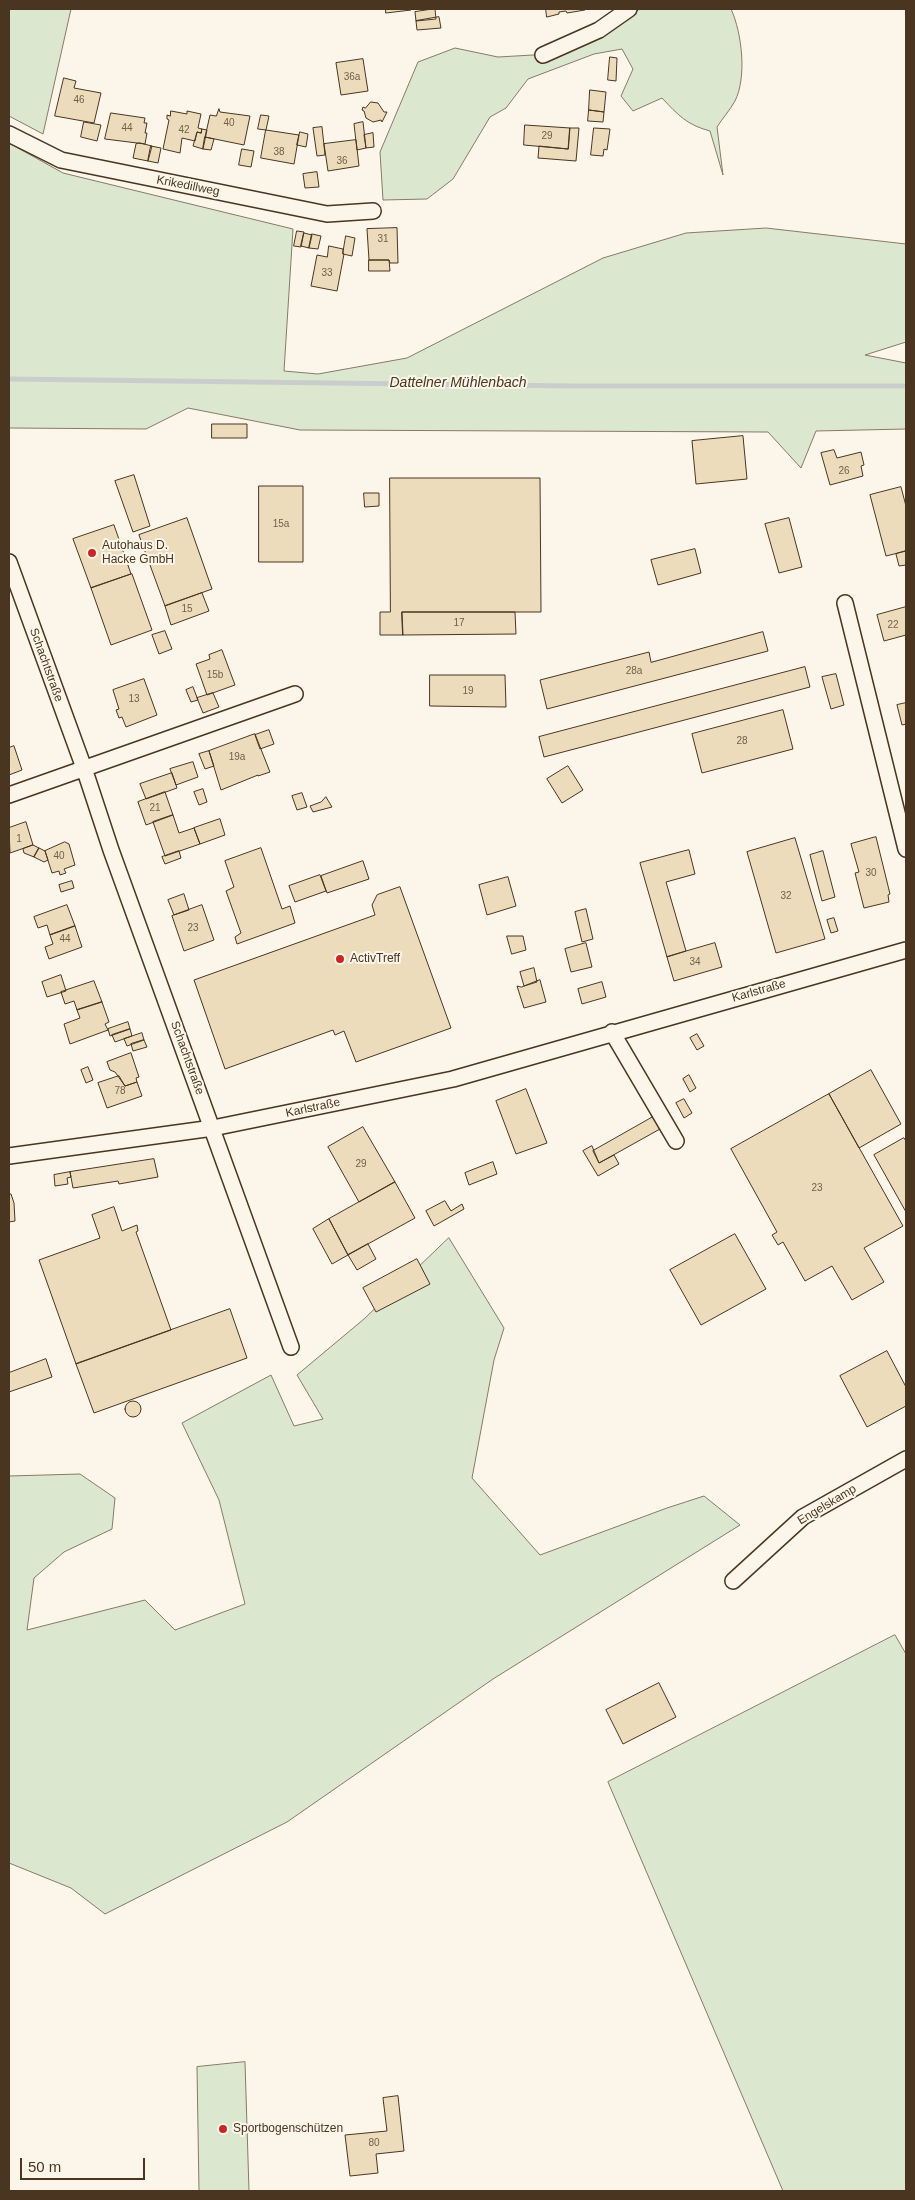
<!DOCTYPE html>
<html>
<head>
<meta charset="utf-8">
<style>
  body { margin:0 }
  #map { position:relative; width:915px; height:2200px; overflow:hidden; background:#fbf6e9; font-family:Helvetica,sans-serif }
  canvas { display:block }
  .frame { position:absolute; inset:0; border:10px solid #4a3520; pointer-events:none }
  .scale { position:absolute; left:20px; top:2158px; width:125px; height:22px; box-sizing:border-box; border:2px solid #4a3520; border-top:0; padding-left:6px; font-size:15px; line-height:18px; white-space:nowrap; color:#4a3520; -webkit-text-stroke:4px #fbf6e9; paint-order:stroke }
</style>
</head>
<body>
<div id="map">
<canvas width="915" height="2200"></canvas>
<div class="frame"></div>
<div class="scale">50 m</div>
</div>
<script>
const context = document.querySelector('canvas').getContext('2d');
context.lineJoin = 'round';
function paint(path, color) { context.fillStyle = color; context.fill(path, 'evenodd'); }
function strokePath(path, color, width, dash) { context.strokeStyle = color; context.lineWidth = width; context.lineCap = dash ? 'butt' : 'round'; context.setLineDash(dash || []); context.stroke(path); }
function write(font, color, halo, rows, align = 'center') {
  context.font = font + ' Helvetica,sans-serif'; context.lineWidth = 4; context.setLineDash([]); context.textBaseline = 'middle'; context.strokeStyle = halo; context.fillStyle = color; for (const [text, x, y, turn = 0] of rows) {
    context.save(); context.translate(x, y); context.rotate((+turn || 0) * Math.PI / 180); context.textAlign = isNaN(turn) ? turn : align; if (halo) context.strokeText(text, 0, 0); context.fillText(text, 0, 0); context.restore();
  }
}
const green = new Path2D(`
  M9 9H71L43 134 9 116Z
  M640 9H731C742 33 747 77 735 101 730 110 722 119 717 127L723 175 710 131C687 125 678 115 662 98L633 111 621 96 633 69 622 49 594 54 528 79 506 108 490 117 453 179 427 199 383 200 380 152 418 62 455 48 498 57 568 53 611 29Z
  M9 143 63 173 293 229 284 371 318 374 407 358 603 258 686 233 766 228 906 244V342L865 355 906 363V429L816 431 801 468 768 432 300 430 188 408 146 429 9 428Z
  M449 1238 504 1328 494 1360 472 1478 540 1555 667 1508 704 1496 740 1525 493 1679 287 1822 105 1914 71 1888 9 1863V1476L80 1474 115 1498 112 1529 64 1552 34 1578 27 1630 145 1600 175 1630 245 1604 219 1500 182 1423 271 1375 294 1426 323 1419 297 1375 364 1319Z
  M895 1635 906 1654V2191H783L608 1782Z
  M245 2062 249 2191H199L197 2067Z`);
paint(green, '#dce7d0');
strokePath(green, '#887966', 1);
strokePath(new Path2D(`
  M9 379 574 386H906`), '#c9cecd', 5);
const building = new Path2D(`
  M386 9H411V10L386 13Z
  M435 9 436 19 416 21 415 12Z
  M546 9H585V10L567 13 566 11 559 12V14L547 17Z
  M439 17 441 28 417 30 416 21Z
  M610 57 617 58 616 81 608 80Z
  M363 59 368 91 341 95 336 63Z
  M64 78 76 81 74 88 101 93 94 123 55 116Z
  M590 90 606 92 604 112 589 110Z
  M371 102 378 103 384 112H387L382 122 381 120 373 122 366 118 364 111 362 110 363 107 365 108Z
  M219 109 220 112 250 116 244 145 205 137 210 115 216 116Z
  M589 110 604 112 603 122 588 121Z
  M171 111 187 114V111L201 114 198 128 202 129 201 133 197 132 195 141 182 138 180 153 163 149 169 120 167 119V115L170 116Z
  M111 113 145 118 144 123H147L145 133H147L145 144 105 139Z
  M261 115 269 116 266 130 258 129Z
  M84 122 101 125 97 141 81 137Z
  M363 122 366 148 357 150 354 124Z
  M525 125 570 128 568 149 524 145Z
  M322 127 325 155 317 156 313 128Z
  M570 128H579L576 161 538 158 539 146 568 149Z
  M594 128 610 129 607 150 604 149 603 156 591 155Z
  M202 129 207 130 203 149 193 146 197 132 201 133Z
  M266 130 299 135 294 164 261 158Z
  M300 132 308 134 306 147 297 145Z
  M373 133 374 147 366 148 364 135Z
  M205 137 214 139 211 150 203 149Z
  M356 140 359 166 328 171 324 144Z
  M140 143 152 146 148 161 133 158 136 144Z
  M151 146 161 148 158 163 148 161Z
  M242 149 254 151 251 167 239 165Z
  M317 172 319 187 305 188 303 174Z
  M397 228 398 263H390L389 260H369L367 229Z
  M297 231 304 232 301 247 294 246Z
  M304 233 312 235 309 248 301 246Z
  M312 234 321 236 318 249 309 248Z
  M346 236 355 238 352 256 343 254Z
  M329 246 343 249V254H344L337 291 311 286 317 255 327 257Z
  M369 260H389L390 271H369Z
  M212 424H247V438H212Z
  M743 436 747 479 696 484 692 441Z
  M834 450 837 458 861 452 864 465 861 466 863 476 830 485 821 453Z
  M134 475 150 526 133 532 115 481Z
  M390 478H540L541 612H402L403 635H380V612H390Z
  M259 486H303V562H259Z
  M901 487 906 506V551L886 556 870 495Z
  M364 493H379V506L365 507Z
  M187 518 212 589 165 606 139 535Z
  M789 518 802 567 779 573 765 524Z
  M114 525 131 574 91 588 73 539Z
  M695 549 701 573 658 585 651 560Z
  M906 551V565L899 566 896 554Z
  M132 574 152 630 111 645 91 588Z
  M202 593 209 611 171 625 165 606Z
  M906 607V635L884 641 877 615Z
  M402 612H515L516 634 403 635Z
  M165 631 172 649 159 654 152 635Z
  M763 632 768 651 547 709 540 680 649 652 651 662Z
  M222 650 235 685 207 695 196 664 210 659 209 655Z
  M805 667 810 687 544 757 539 737Z
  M836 674 844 705 831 709 822 677Z
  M430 675H505L506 707 430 706Z
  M144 679 157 715 126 727 122 717 119 718 116 710 119 709 113 690Z
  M193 687 198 700 191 702 186 690Z
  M213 693 219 707 203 713 197 698Z
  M906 703V726V724L902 725 897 705Z
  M783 710 793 749 702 773 692 734Z
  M269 730 274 744 260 749 255 735Z
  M255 734 270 772 258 776V775L221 790 209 751Z
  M14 746 22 770 9 775V748Z
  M209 751 214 766 205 769 199 754Z
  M193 762 198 777 176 785 170 769Z
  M568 766 583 790 562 803 547 779Z
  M172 773 177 788 146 799 140 784Z
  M203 789 207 802 199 805 194 792Z
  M165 792 173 815 146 825 138 802Z
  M302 793 307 807 297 810 292 796Z
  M326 797 332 807 313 812 310 806 321 802Z
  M173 815 179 833 194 828 200 844 165 856 153 822Z
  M220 819 225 835 200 844 194 828Z
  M26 822 33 845 10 853 9 828Z
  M876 837 890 894 888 895 889 902 864 908 855 873 859 872 851 844Z
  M795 838 825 939 776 953 747 852Z
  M65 842 69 844 75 865 64 869 66 873 60 875 59 871 52 873 45 851Z
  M33 845 39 848 34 857 24 853 23 849Z
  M39 848 45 851 48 860 44 862 34 857Z
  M261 848 282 909 290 906 295 923 237 944 235 937 241 933 226 891 234 887 225 861Z
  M689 850 695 874 666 882 686 951 667 957 640 863Z
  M179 851 181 858 165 864 162 857Z
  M823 851 835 897 822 901 810 855Z
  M363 861 369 879 327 893 321 876Z
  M320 875 326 891 295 902 289 886Z
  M508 877 516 906 487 915 479 885Z
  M72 881 74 888 61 892 59 885Z
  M400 887 451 1028 356 1062 344 1031 335 1035 333 1030 225 1069 194 980 375 915 372 905 377 895Z
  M184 894 189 910 174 915 168 900Z
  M67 905 75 926 50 935 47 925 38 928 34 917Z
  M202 905 214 940 184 951 172 916Z
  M586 909 593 939 582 942 575 912Z
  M834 918 838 931 831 933 827 920Z
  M75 926 82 947 49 959 45 947 53 944 50 935Z
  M507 936H523L526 950 512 954Z
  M586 943 592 967 571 972 565 949Z
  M715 943 722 967 674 981 667 957Z
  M534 968 537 982 524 986 520 972Z
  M61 975 66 991 47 997 42 982Z
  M540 980 546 1002 524 1008 517 986 521 987Z
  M94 981 102 1002 77 1010 74 1001 65 1004 61 992Z
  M602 982 606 997 582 1004 578 989Z
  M102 1002 109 1022 105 1024 108 1030 70 1044 64 1024 80 1018 77 1010Z
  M128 1022 130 1029 110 1036 108 1029Z
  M130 1029 132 1036 115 1042 112 1035Z
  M142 1033 144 1040 127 1046 124 1039Z
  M697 1034 704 1046 697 1050 690 1038Z
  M144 1040 147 1047 133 1051 131 1044Z
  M131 1053 139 1077 136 1078 137 1082 125 1086 115 1072 110 1070 107 1062Z
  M88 1067 93 1080 86 1083 81 1070Z
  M871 1070 901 1124 859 1148 829 1094Z
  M689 1075 696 1088 690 1092 683 1079Z
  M119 1076 125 1086 137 1082 142 1096 107 1108 98 1083Z
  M526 1089 547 1143 516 1154 496 1101Z
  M829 1094 903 1226 864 1248 884 1282 852 1300 832 1266 805 1281 783 1242 778 1245 772 1235 777 1232 731 1149Z
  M684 1099 692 1113 684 1118 676 1103Z
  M653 1117 660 1129 599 1163 593 1151Z
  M363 1127 395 1182 359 1202 328 1147Z
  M904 1138 906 1141V1212L874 1155Z
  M592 1146 599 1163 614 1155 619 1164 598 1176 583 1151Z
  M154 1159 158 1177 119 1184 118 1181 73 1188 70 1172Z
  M493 1162 497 1174 469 1185 465 1173Z
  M70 1172 71 1177 67 1178 68 1184 55 1186 54 1175Z
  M395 1182 415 1218 348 1255 329 1219Z
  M9 1194H11L14 1203 15 1221 9 1222Z
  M445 1201 451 1211 462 1204 464 1209 434 1226 426 1211Z
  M114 1207 122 1231 137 1225 138 1231 136 1232 171 1330 76 1364 39 1260 100 1238 92 1215Z
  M329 1219 348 1255 332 1264 313 1229Z
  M735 1234 766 1289 701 1325 670 1270Z
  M368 1244 376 1259 357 1270 348 1255Z
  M417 1259 430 1284 376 1312 363 1288Z
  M230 1309 247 1358 94 1413 76 1364Z
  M887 1351 906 1387V1406L867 1427 840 1376Z
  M46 1359 52 1377 9 1392V1373Z
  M125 1409a8 8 0 1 1 16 0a8 8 0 1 1-16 0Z
  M659 1683 676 1717 623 1744 606 1710Z
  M398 2096 404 2151 376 2154 378 2173 350 2176 345 2135 387 2131 383 2098Z`);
paint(building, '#ecdcbc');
strokePath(building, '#4a3520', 1);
const minor = new Path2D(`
  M543 55 599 30 629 9
  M9 134 61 160 327 214 373 211
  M9 562 84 768 111 850 291 1347
  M845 603 906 849
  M9 795 295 694
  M612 1032 676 1141
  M9 1156 213 1128 453 1079 906 950
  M733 1581 803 1517 906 1459`);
strokePath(minor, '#4a3520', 18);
strokePath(minor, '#fbf6e9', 15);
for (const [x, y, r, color] of [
  [92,553,5,"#c62828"],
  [340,959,5,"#c62828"],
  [223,2129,5,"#c62828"]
]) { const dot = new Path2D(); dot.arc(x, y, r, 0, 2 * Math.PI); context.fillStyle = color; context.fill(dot); strokePath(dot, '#fbf6e9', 2); }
write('10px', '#725f47', null, [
  ["36a",352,77],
  ["46",79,100],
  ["40",229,123],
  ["44",127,128],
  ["42",184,130],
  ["29",547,136],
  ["38",279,152],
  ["36",342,161],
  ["31",383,239],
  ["33",327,273],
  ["26",844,471],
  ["15a",281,524],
  ["15",187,609],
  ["17",459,623],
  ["22",893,625],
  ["28a",634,671],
  ["15b",215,675],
  ["19",468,691],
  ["13",134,699],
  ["28",742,741],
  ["19a",237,757],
  ["21",155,808],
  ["1",19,839],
  ["40",59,856],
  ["30",871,873],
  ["32",786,896],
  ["23",193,928],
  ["44",65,939],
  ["34",695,962],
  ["78",120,1091],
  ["29",361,1164],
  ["23",817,1188],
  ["80",374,2143]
]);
write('12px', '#4a3520', '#fbf6e9', [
  ["Krikedillweg",188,186,11],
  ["Schachtstraße",46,665,70],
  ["Karlstraße",759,991,-16],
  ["Schachtstraße",187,1058,70],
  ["Karlstraße",313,1108,-12],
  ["Engelskamp",827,1505,-31]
]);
write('12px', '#4a3520', '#fbf6e9', [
  ["Autohaus D.",102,546],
  ["Hacke GmbH",102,560],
  ["ActivTreff",350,959],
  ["Sportbogenschützen",233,2129]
], 'left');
write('italic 14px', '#4a3520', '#fbf6e9', [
  ["Dattelner Mühlenbach",458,383]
]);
</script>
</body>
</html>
